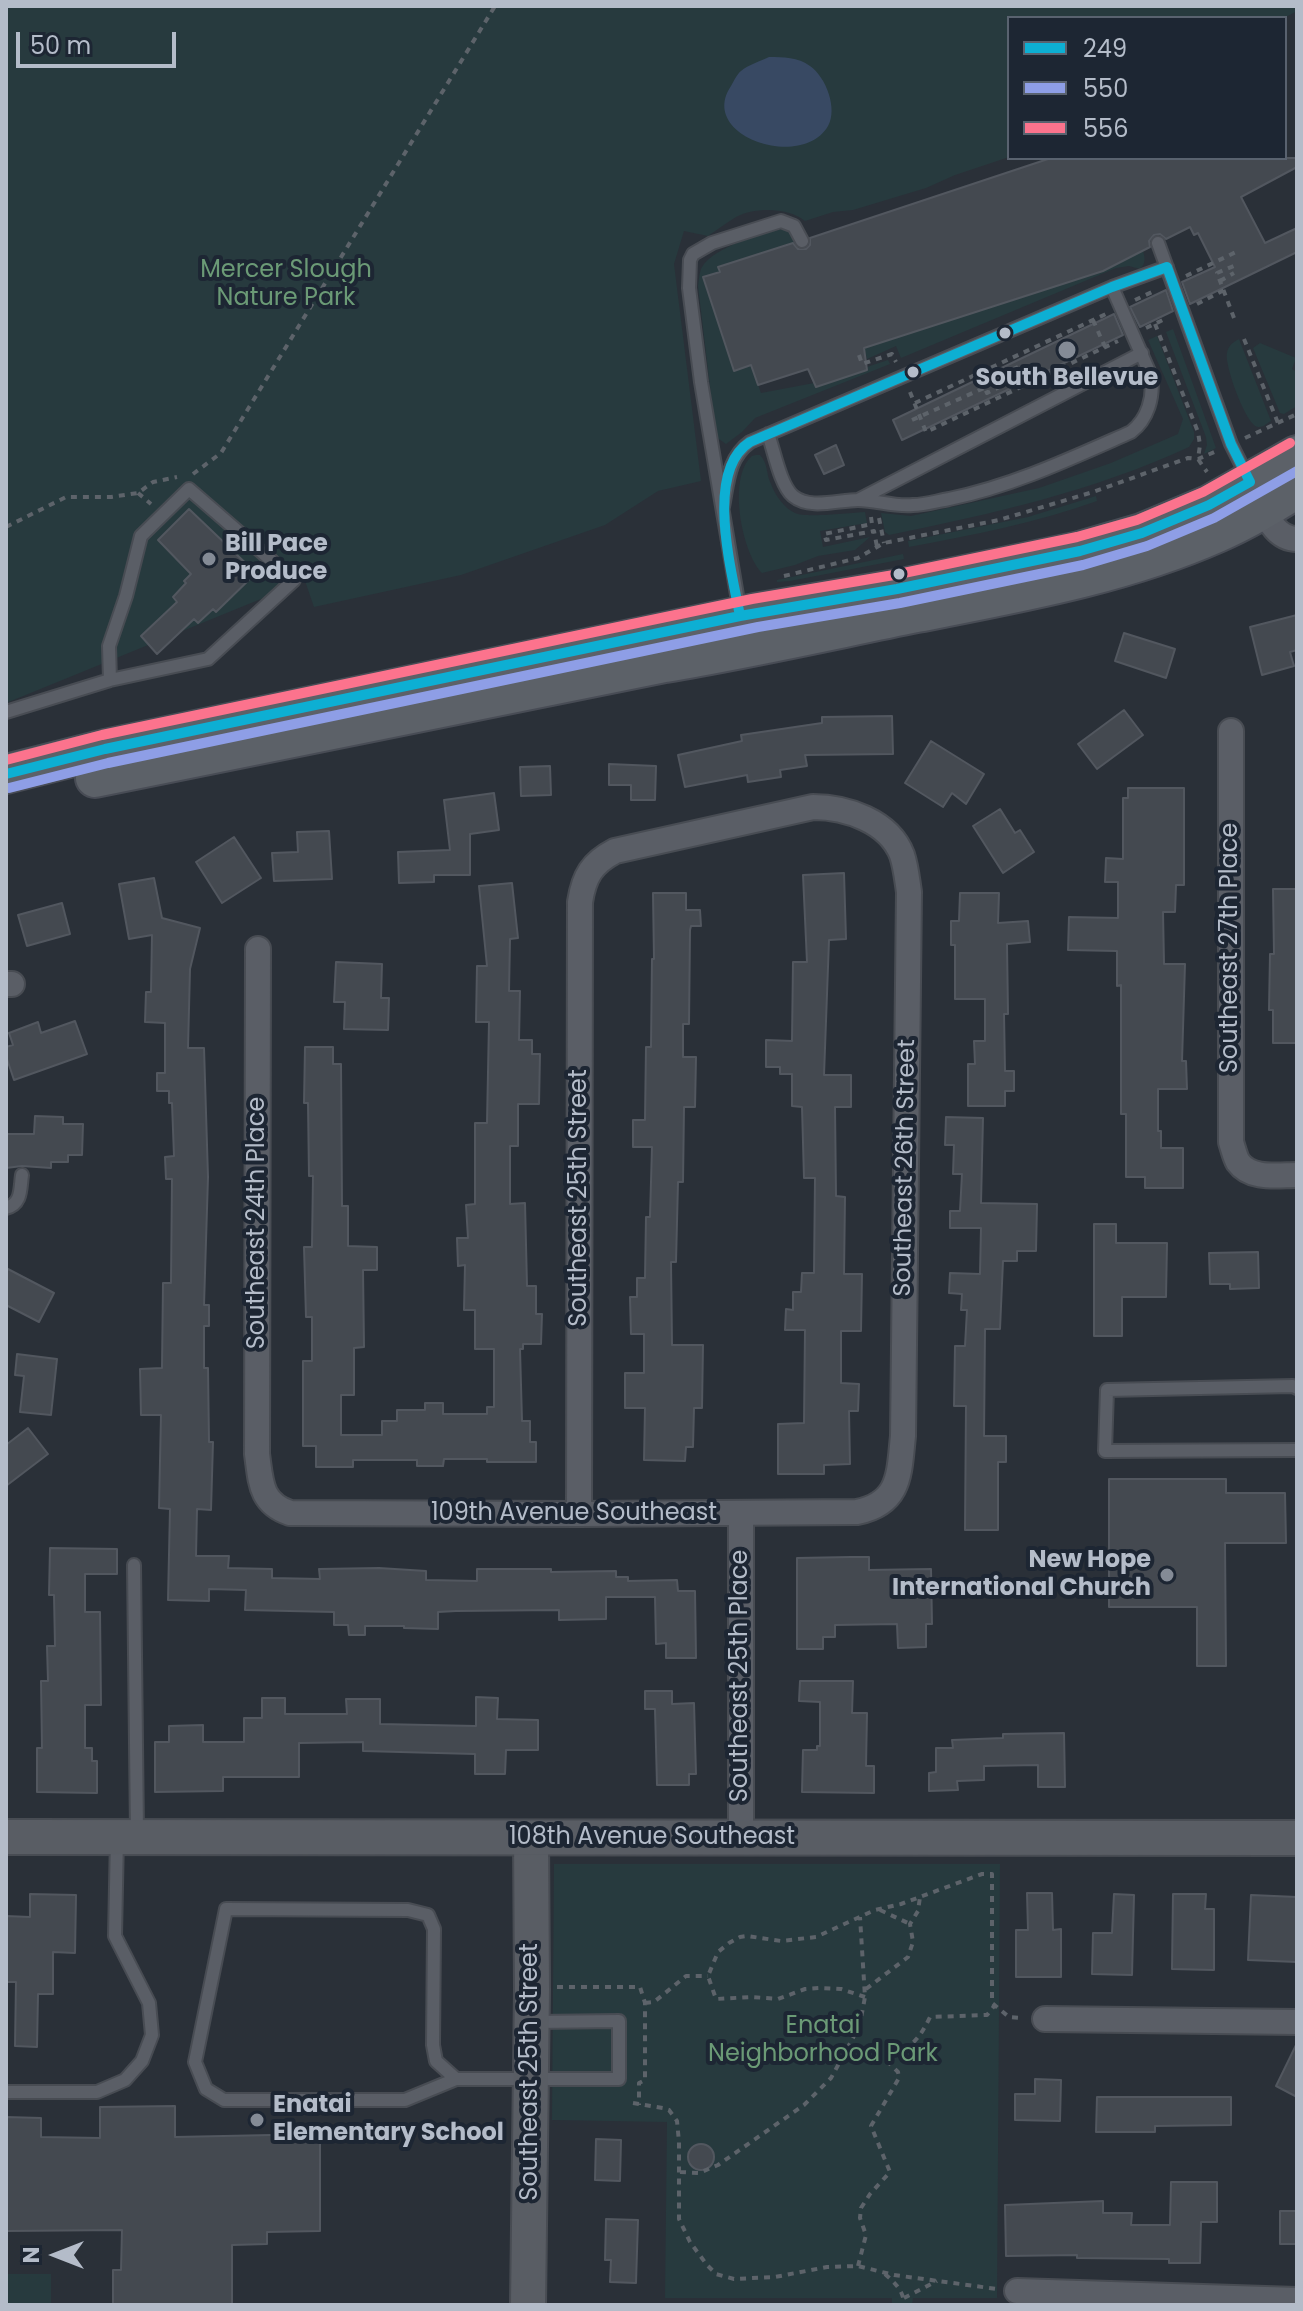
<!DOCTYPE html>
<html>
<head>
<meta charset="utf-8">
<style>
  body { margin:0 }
  #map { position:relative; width:1303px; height:2311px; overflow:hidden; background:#2a3038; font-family:Poppins,sans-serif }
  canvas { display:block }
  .frame { position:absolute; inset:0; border:8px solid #b4bcc9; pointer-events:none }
  .legend { position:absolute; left:1007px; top:16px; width:280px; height:144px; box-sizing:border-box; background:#1d2633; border:2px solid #59626f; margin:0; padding:10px 14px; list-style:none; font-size:24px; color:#b4bcc9 }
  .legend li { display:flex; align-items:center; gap:16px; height:40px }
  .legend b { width:40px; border:2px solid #59626f }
  .north { position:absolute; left:16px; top:2215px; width:80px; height:80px; -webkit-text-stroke:6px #1d2633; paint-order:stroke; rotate:270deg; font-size:22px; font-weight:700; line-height:32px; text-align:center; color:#b4bcc9 }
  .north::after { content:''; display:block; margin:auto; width:28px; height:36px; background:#b4bcc9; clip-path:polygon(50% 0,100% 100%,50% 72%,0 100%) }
  .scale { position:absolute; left:16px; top:32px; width:160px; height:36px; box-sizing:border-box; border:4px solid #b4bcc9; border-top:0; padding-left:10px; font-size:24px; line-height:28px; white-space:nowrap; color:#b4bcc9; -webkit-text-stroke:6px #1d2633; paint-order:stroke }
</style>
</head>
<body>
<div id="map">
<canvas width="1303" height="2311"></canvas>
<div class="frame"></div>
<ul class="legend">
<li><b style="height:10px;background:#0dafd3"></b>249</li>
<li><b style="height:10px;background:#8e9ee6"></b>550</li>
<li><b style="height:10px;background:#fc738d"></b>556</li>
</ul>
<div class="north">N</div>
<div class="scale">50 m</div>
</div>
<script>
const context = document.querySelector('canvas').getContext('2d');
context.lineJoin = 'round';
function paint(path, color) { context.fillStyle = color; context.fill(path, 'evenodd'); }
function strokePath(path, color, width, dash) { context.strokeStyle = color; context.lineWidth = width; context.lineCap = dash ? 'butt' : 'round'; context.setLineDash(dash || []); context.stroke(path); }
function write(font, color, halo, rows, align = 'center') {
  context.font = font + ' Poppins,sans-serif'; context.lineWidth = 8; context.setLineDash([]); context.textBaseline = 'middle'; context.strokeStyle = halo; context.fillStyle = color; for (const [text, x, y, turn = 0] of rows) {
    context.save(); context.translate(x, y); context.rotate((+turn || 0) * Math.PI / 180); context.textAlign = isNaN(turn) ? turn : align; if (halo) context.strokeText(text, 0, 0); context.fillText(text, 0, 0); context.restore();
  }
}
paint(new Path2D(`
  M6 6H1297V11L1284 18H1009V157L955 175 926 188 853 210 833 212 805 221C789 207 754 207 736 217 726 223 717 230 708 236L684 231 674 264 701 481 658 491 605 525 461 575 314 607 305 581 6 703Z
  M785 229 791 234 794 243 719 267 720 272 703 278 734 371 751 365 761 393 814 383 816 387 867 370V367L888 360 890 364 755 418 742 432 726 444 716 437 698 286C699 281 699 272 702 267 713 248 764 231 785 229Z
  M1143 251C1145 258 1146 263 1140 269L1129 266 1116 268 901 358 896 346 867 359 864 348 1103 271Z
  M1173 329 1216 448 1204 454 1207 445 1206 437 1166 332Z
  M1157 336 1194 432V439L1189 447C1094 491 992 514 889 535L885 532 881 513 911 516 1039 488 1111 463 1178 434 1183 419 1148 340Z
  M1239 339 1271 421C1267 423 1264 427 1259 427 1247 429 1224 364 1227 353 1228 346 1233 342 1239 339Z
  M1260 343 1296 358 1292 369 1297 372V406L1284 414 1280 413 1253 348Z
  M756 455H760C768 463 766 474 771 484 775 495 784 508 795 513 805 518 851 513 865 512L867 523 820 531 823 547 870 537 855 550 818 556 795 565 762 573C742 553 727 477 752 456Z
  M1096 496 1097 501C1036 523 973 535 909 547L908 541 1028 517Z
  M903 554 904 559 790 581 777 582V580Z
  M554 1864H1000L997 2298H913L912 2305H892V2298H665L667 2122 552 2120Z
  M6 2274H51V2305H6Z`), '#273a3e');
paint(new Path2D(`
  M769 57C783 57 798 57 810 66 826 77 838 109 828 126 802 171 697 136 731 86 734 81 737 74 741 71 748 65 761 61 769 57Z`), '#384963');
const building = new Path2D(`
  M1051 158H1297V167L1241 197 1265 243 1297 228V252L1190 304 1182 282 1215 267 1198 233 1194 235 1190 227 1166 239 1160 234 1154 235 1149 241 1150 247 1103 271 864 348 867 370 816 387 808 369 758 385 751 365 734 371 703 277 720 272 718 267 793 243 798 249H806L810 245V238Z
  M1166 290 1173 311 1140 327 1130 307Z
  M1114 314 1123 335 902 440 893 420Z
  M836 445 844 465 824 474 815 455Z
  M189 509 256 573 216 612 213 609 198 623 194 619 157 654 141 636 177 602 173 597 186 583 184 581 191 574 158 540Z
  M1297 615V650L1290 652 1294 666 1262 675 1250 627Z
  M1124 633 1175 649 1166 678 1115 661Z
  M1124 710 1143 735 1097 769 1078 744Z
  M892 716 893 754 805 755 807 766 780 770 781 777 748 782 747 775 685 787 678 755 742 741 741 735 822 723V717Z
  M931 741 984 774 966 804 952 793 943 807 905 783Z
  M609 764 656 766 655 800H631V785H609Z
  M550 766 551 795 521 796 520 767Z
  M1128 788H1184V885H1176L1175 912H1163L1164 964H1185L1182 1061H1186L1187 1089H1158V1131H1161V1148H1183V1188H1145V1177H1126V1114H1121V985L1117 986V951L1068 950 1069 917 1118 918V882H1105L1106 858 1123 859V798H1128Z
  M494 793 499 830 470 834V875H434V882L399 883 398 852 450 850 444 800Z
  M1000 809 1015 833 1020 830 1034 852 1003 873 973 826Z
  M329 831 332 879 274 881 272 853 298 852 297 832Z
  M234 837 261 878 222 903 196 862Z
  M844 873 846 939 829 940 824 1075H851V1107H835L836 1196 845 1197 844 1274H862L861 1331H841V1383L859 1384 858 1411H849L850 1464 824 1465V1474H778V1424L804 1423 805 1330H785L786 1309 793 1310V1292H801L802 1273H814L815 1178H804L802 1107 792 1106V1074H780V1067H766V1040L792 1041 793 962H807L803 875Z
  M154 878 162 918 200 928 190 969 188 1048H204L208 1177 204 1305H209V1326H204V1368H208L209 1442H213L211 1510 197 1509 196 1556H229L228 1568 272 1569V1578L320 1579 319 1569 379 1568 426 1571V1580L477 1581V1569H551V1572L616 1571V1577H628V1581L677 1580 678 1591H695L696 1658H666V1643L656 1644 655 1597H606V1619L559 1620V1610L456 1611 438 1612V1629L404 1628V1626H365V1635H349L348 1625H334V1612L245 1610 246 1590 209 1589V1601L168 1600 170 1509 159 1508 161 1415H141L140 1369 162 1368 163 1283H171L172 1179H166L165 1157 174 1156 172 1103H169V1091H157V1073H165V1023L145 1022 146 992H151L152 935 129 939 119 884Z
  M512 883 518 938 510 939 509 991H520L519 1040H532V1054H540L539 1104H518V1146H510V1204L525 1203 527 1286H536V1314H542L541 1344H523V1349H520L522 1421H530V1442H536V1462H487V1459H444L443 1466H417V1460H353V1467H316V1446H303V1361H312V1317H306L304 1247H312L313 1176H309L308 1103H304L305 1047H333V1064H341L342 1206H348V1246L377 1247V1270H363L364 1347 354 1348V1395H341V1435H382V1421H397V1410H425V1403H443V1414H487V1407H494V1349H475V1310H464L465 1265 458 1266 457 1238H468L466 1205 475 1204V1123H487L489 1022H476L477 966H487L479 886Z
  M1273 889H1297V1043H1273V1010H1269L1270 954H1274Z
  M653 893H686V910H700L701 926H691L690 930 689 1024H683V1057H696L695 1107H684L683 1182H678L676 1262H671L672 1345H703L702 1408H694L693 1447H686L685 1461 644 1460 645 1408H625V1373H644V1334H631L630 1297H637V1278H645L646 1217H650L652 1147H633V1120H645L646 1047H651L652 959H654Z
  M960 893H999L998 923 1028 921 1030 942 1007 944 1008 1014H1004L1005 1071H1014V1091H1005V1106H968V1064H975L974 1041H985V999H955V945H951V921H959Z
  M62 903 70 934 27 946 18 915Z
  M336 962 382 964 381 998H389L388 1030 344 1029 345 1002H334Z
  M75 1021 87 1054 14 1080 6 1056V1047L13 1045 9 1033 38 1022 41 1033Z
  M35 1116 63 1117V1124H83L82 1155H68V1162H51V1168L22 1166 6 1168V1134H34Z
  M946 1117 983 1118 981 1203 1037 1204 1036 1251H1017V1261H1003L1000 1329H985L984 1436H1006V1462H998V1530H965L966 1406H954L955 1346H965L967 1310H961L962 1294 949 1293 950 1273 980 1274 981 1228H950V1211H960L962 1174H953L954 1145H945Z
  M1094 1224H1116V1243H1167L1166 1297H1122V1336H1094Z
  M1258 1252 1259 1288 1230 1289V1284H1210L1209 1253Z
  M6 1268 54 1293 39 1322 6 1305Z
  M17 1354 57 1359 51 1415 20 1412 24 1376 15 1375Z
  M28 1428 48 1454 6 1486V1445Z
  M1109 1479H1226V1493H1285L1286 1543H1225L1226 1666H1197V1607H1109Z
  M50 1548 117 1549V1574H85V1612H100L101 1705H85V1748H92V1761H97V1793L37 1792V1748H42L41 1681H48L47 1646H55L54 1595H49Z
  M851 1557H869V1570L931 1569 932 1624H926V1647L898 1648 897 1624 835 1625V1637H823V1649H797V1558Z
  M800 1681H853L852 1713H867L866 1766H874V1793L802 1792 803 1750H817V1746H820V1702L799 1701Z
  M645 1691H672V1704L694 1703 696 1774H689V1785H657L655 1709H645Z
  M476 1697 498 1698 497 1719 538 1720V1750H506L505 1774H475V1754L363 1751V1742L299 1743V1777H223V1791L155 1792V1742H169V1726L203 1725V1742H244V1718H262V1698H285V1714H347L346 1699H380V1724L476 1726Z
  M1064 1733 1065 1787H1038V1765L984 1766V1780L957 1781 958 1790 929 1791V1773L936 1772V1748H953L952 1740 1003 1738V1734Z
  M1027 1893H1052L1053 1930 1061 1929V1977H1016V1930H1028Z
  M30 1894 76 1895 75 1953 53 1952V1994H38L37 2047 15 2046 16 1982H6V1916L30 1917Z
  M1114 1894 1134 1895 1132 1975 1092 1974 1093 1933H1112Z
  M1173 1894H1206L1205 1909H1214V1970L1172 1969Z
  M1251 1895 1297 1897V1962L1248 1960Z
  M1297 2043V2097L1276 2086Z
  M1035 2079 1061 2080 1060 2121 1015 2120V2094H1035Z
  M1097 2097H1231V2125L1155 2126V2132H1096Z
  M175 2106V2137L320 2134V2231L267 2232V2244L232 2245V2305H113V2270H121L122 2230 6 2231V2117L41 2118V2137L100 2138V2107Z
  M596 2139 621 2140 620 2181 595 2180Z
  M688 2157a13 13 0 1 1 26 0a13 13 0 1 1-26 0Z
  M1171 2182H1217V2222H1201L1200 2263H1169V2259L1077 2258V2255L1006 2256 1005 2205 1103 2201V2213H1132L1131 2225H1170Z
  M1280 2211H1297V2244H1280Z
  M606 2219 638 2220 636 2283 610 2282 611 2260H605Z`);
paint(building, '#444950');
strokePath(building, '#52575f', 2);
const lane = new Path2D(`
  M1158 243 1231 444 1249 480
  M768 434C774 450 780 485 793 496 810 510 838 500 858 500 876 500 894 507 913 505 925 505 937 501 949 499 1013 486 1072 458 1131 432 1148 419 1154 397 1151 376L1112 287
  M858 500 1142 353
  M723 507C728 482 728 458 750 442L1112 287 1167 267
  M740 613 701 382 689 288 690 260 693 254 712 243 781 221 794 226 802 241
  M6 712 110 680 208 659 294 580 189 489 141 536 126 596 109 646 110 680
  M6 1208C22 1204 20 1189 22 1175
  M1297 1388 1293 1386 1107 1390 1105 1451 1297 1450
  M134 1565 137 1833
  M456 2079 436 2061 433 2045 434 1929 428 1915 408 1910 226 1909 195 2062 206 2089 224 2100H405L456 2079H619V2021L535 2022
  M6 2092H97L125 2080 142 2061 152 2035 149 2003 115 1936 117 1837`);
const street = new Path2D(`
  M1258 499C1267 516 1275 539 1297 539
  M1231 731V1142C1233 1148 1235 1157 1238 1162 1251 1180 1278 1175 1297 1175
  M258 949 257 1454C261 1482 260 1503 290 1513L579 1514 857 1512C901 1503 899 1473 903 1436L909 892C907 879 906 867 902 855 889 821 846 807 813 807L615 851C592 863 584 876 580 902L579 1514
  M6 984H12
  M741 1514V1838
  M1045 2019 1297 2022
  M1017 2291 1297 2300`);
const secondary = new Path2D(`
  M6 1837 1297 1838
  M528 2305 532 1989 531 1838`);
const primary = new Path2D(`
  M6 774 105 749 755 613 897 589 1080 551 1142 533 1209 505 1297 455
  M95 778 665 663C749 649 833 630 917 613 1018 593 1122 575 1217 533 1245 521 1271 505 1297 489`);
strokePath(lane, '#484c53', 16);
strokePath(street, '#484c53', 28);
strokePath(secondary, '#484c53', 38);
strokePath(primary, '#484c55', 42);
strokePath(new Path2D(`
  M1186 276 1236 252
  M1220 281 1234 273
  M1135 300 1152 292
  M1197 304 1224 290
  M1234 318 1217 273 1236 265
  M1093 320 1105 347
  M1155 324 1198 432 1200 445 1198 459 1207 472
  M1146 328 1167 318
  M1244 339 1278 423
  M859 355 862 364 892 354 896 362
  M1018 367 982 383 987 393 1020 377
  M910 392 926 432 1118 341
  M915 403 1106 314
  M912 420 984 388
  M1245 438 1297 414
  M193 474 221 453 495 6
  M138 493 151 504
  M871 517 872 524 824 534 826 540 874 531 877 547
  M879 518 884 543
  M6 527 66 497H111L138 493 153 482 177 477
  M784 576 858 558 884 543 999 520 1093 492 1188 458 1198 459 1219 450
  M880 1910 910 1924
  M557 1987H640L645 2003V2080L639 2083V2105
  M866 1989 908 1957 913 1942 910 1924 918 1911 920 1897
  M865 1997 841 1989 820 1988 805 1989 778 1999 752 1997 716 1999 708 1976 718 1952 729 1943 740 1937 747 1936 781 1941 816 1937 875 1910 901 1904 982 1874H992V2003L1009 2017 1022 2018
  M645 2003 654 2002 686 1976H708
  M633 2103 663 2108 669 2110 677 2121 679 2142V2219L690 2242 707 2265 716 2274 734 2279 775 2277 827 2267 858 2266 894 2275 997 2289
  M680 2172 699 2173 718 2165 804 2105 831 2078 853 2038 861 2018 865 1997 860 1917
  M858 2266 866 2235 860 2218 861 2208 870 2194 890 2172 871 2126 899 2078 898 2072 890 2064V2057C912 2046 919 2040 930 2017L987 2015 995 2005
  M885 2274C895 2283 904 2291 904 2305
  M904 2298 937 2281`), '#5d636a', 4, [6, 6]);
strokePath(lane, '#5a5e66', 12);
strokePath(street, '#5a5e66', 24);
strokePath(secondary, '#595d64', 34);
strokePath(primary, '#5c6168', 38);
strokePath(new Path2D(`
  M1167 267 1231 444 1250 482 1209 505 1142 533 1080 551 897 589 740 616C732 572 704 471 750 442L1112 287Z
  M6 774 105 749 740 616`), '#0dafd3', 10);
strokePath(new Path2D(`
  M9 788 108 763 758 627 900 603 1083 565 1147 546 1214 518 1297 471`), '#8e9ee6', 10);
strokePath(new Path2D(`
  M6 760 102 735 752 599 894 575 1077 537 1137 520 1203 492 1290 443`), '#fc738d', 10);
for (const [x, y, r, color] of [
  [1005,333,7,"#b4bcc9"],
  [1067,350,10,"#848b96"],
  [913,372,7,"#b4bcc9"],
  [209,559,8,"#848b96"],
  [899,574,7,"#b4bcc9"],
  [1167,1575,8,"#848b96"],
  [257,2120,8,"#848b96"]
]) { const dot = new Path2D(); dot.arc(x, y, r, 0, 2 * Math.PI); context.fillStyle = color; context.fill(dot); strokePath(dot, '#1d2633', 3); }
write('24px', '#6b9a76', '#1d2633', [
  ["Mercer Slough",286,271],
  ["Nature Park",286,299],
  ["Enatai",823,2027],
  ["Neighborhood Park",823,2055]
]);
write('bold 24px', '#b4bcc9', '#1d2633', [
  ["South Bellevue",1067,379,"center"],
  ["Bill Pace",225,545],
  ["Produce",225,573],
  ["New Hope",1151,1561,"right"],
  ["International Church",1151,1589,"right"],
  ["Enatai",273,2106],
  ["Elementary School",273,2134]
], 'left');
write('24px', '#b4bcc9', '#1d2633', [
  ["Southeast 27th Place",1231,948,-90],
  ["Southeast 26th Street",906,1168,-89],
  ["Southeast 25th Street",580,1198,-90],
  ["Southeast 24th Place",258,1223,-90],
  ["109th Avenue Southeast",574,1514],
  ["Southeast 25th Place",741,1676,-90],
  ["108th Avenue Southeast",652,1838],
  ["Southeast 25th Street",531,2072,-90]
]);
</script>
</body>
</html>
